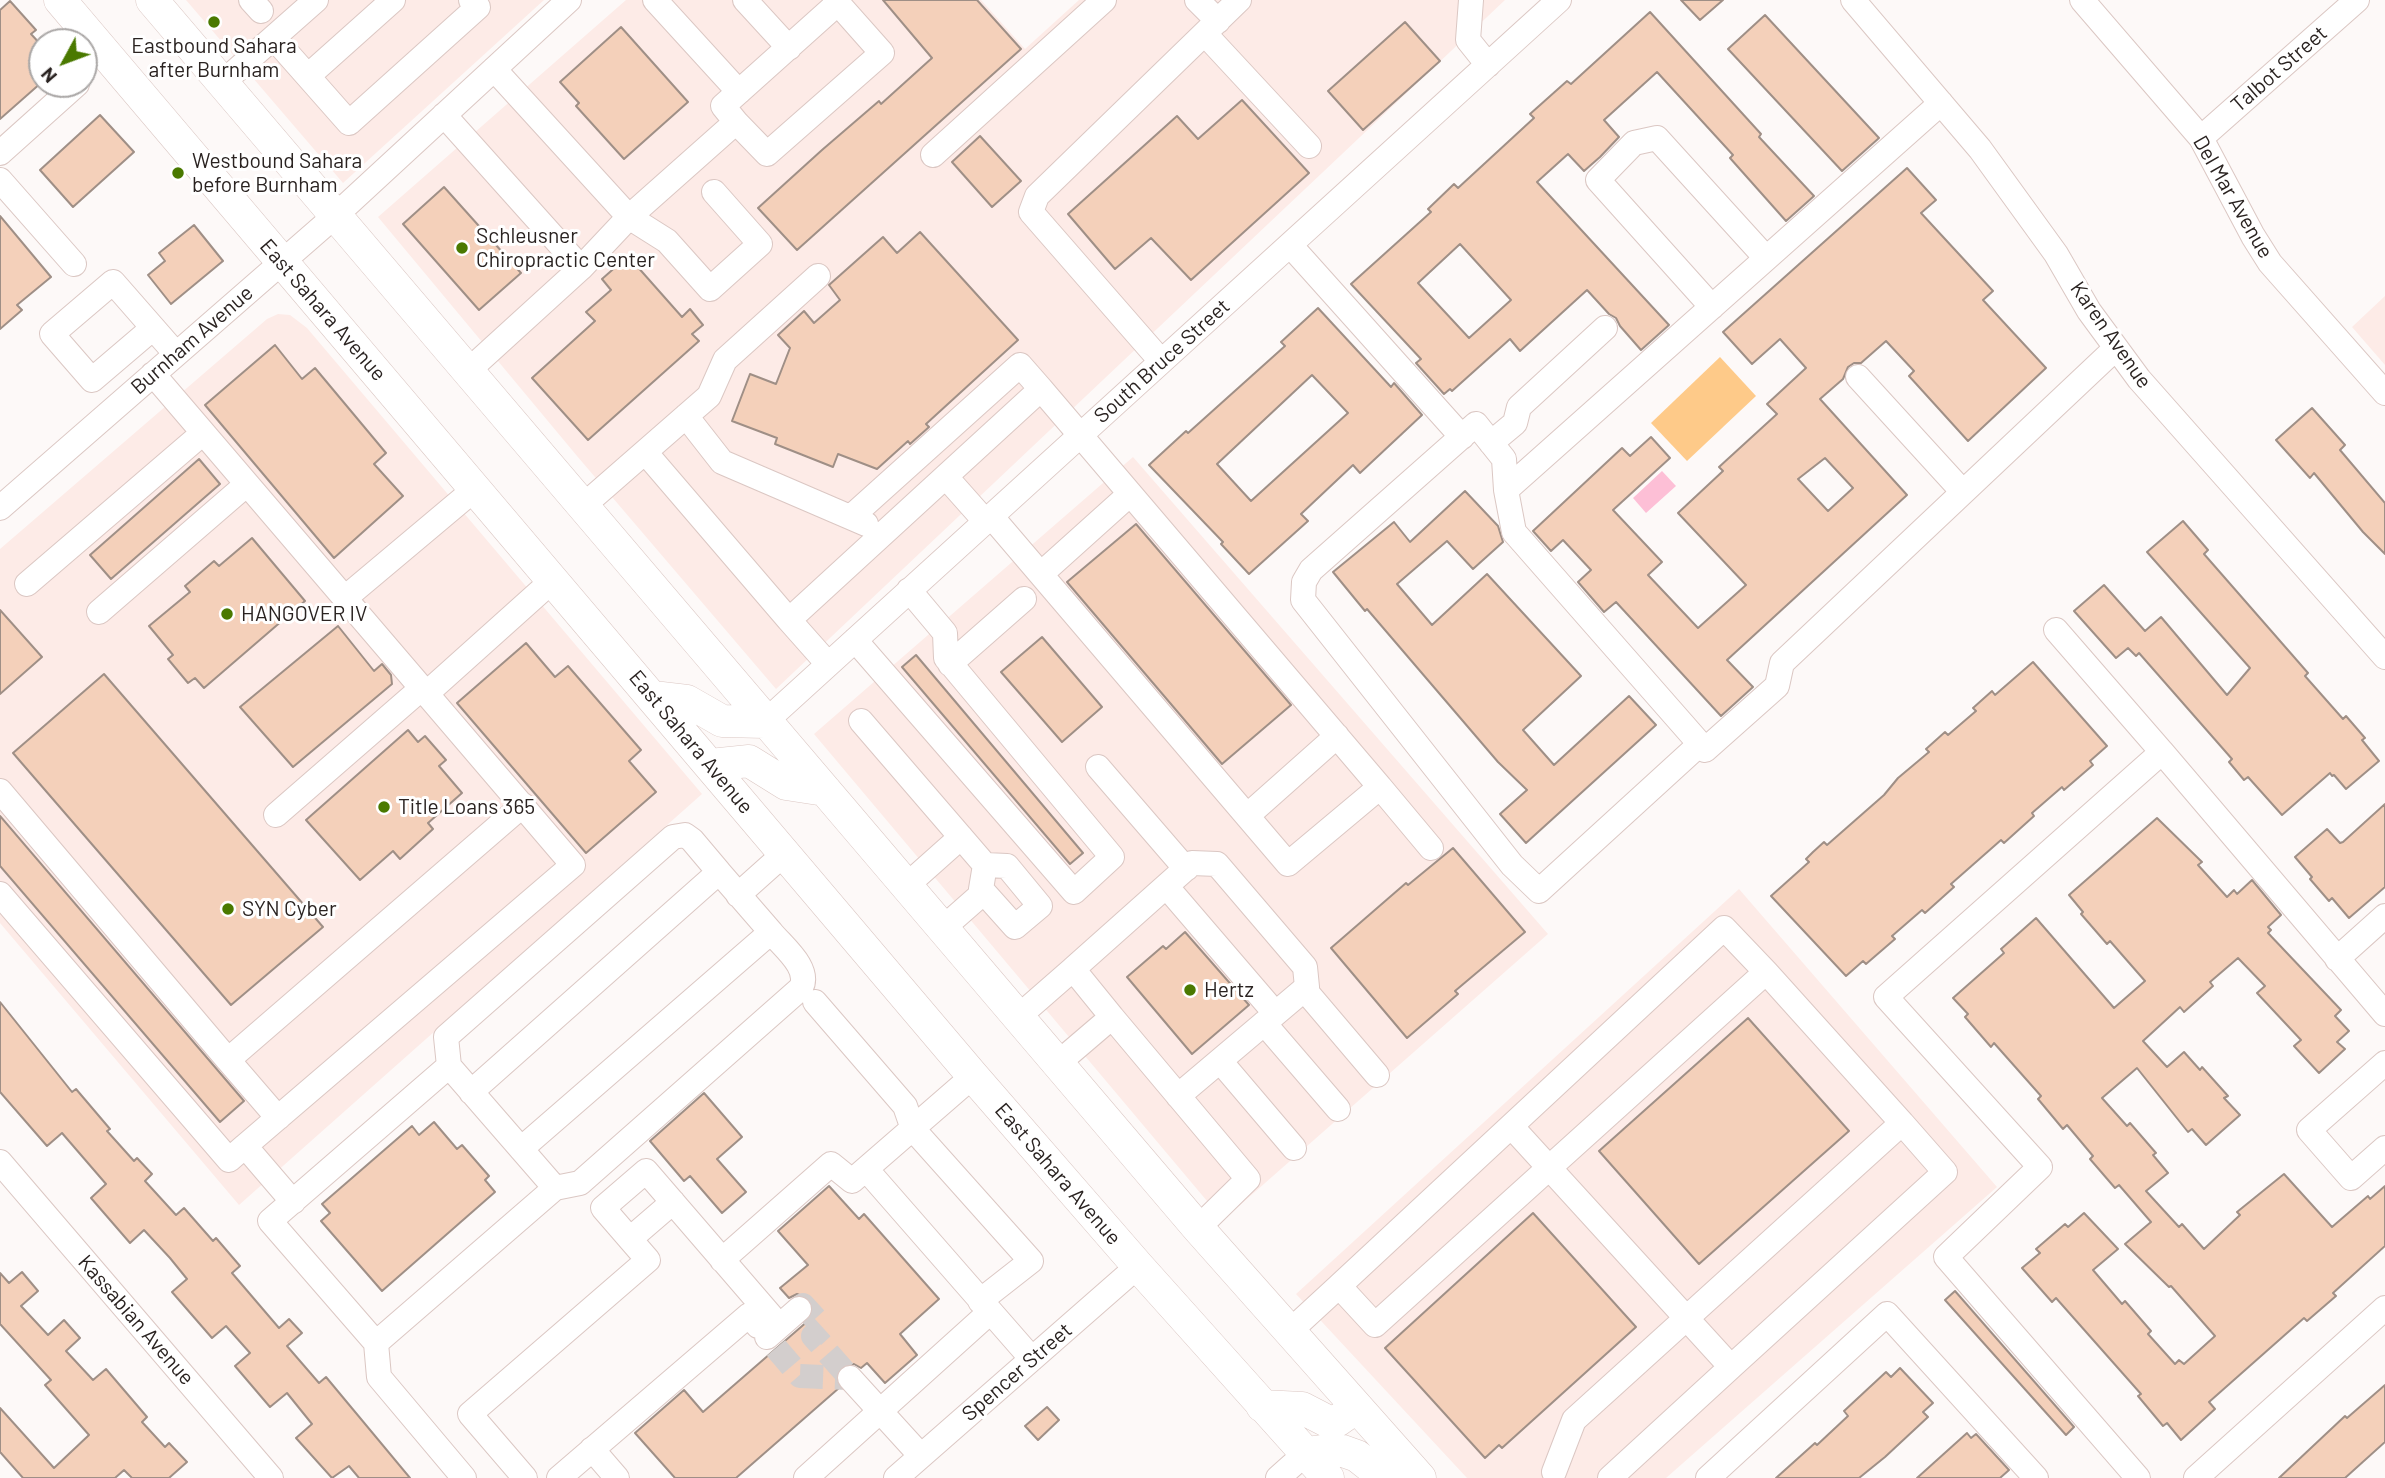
<!DOCTYPE html>
<html>
<head>
<meta charset="utf-8">
<style>
  body { margin:0 }
  #map { position:relative; width:2385px; height:1478px; overflow:hidden; background:#fdf9f8; font-family:Barlow,sans-serif }
  canvas { display:block }
  .north { position:absolute; left:28px; top:28px; width:70px; height:70px; box-sizing:border-box; background:#fff; border:2px solid #aaa7a6; border-radius:50%; rotate:229deg; font-size:19px; font-weight:700; line-height:28px; text-align:center; color:#2a2321 }
  .north::after { content:''; display:block; margin:auto; width:24px; height:32px; background:#4a7900; clip-path:polygon(50% 0,100% 100%,50% 72%,0 100%) }
</style>
</head>
<body>
<div id="map">
<canvas width="2385" height="1478"></canvas>
<div class="north">N</div>
</div>
<script>
const context = document.querySelector('canvas').getContext('2d');
context.lineJoin = 'round';
function paint(path, color) { context.fillStyle = color; context.fill(path, 'evenodd'); }
function strokePath(path, color, width, dash) { context.strokeStyle = color; context.lineWidth = width; context.lineCap = dash ? 'butt' : 'round'; context.setLineDash(dash || []); context.stroke(path); }
function write(font, color, halo, rows, align = 'center') {
  context.font = font + ' Barlow,sans-serif'; context.lineWidth = 6; context.setLineDash([]); context.textBaseline = 'middle'; context.strokeStyle = halo; context.fillStyle = color; for (const [text, x, y, turn = 0] of rows) {
    context.save(); context.translate(x, y); context.rotate((+turn || 0) * Math.PI / 180); context.textAlign = isNaN(turn) ? turn : align; if (halo) context.strokeText(text, 0, 0); context.fillText(text, 0, 0); context.restore();
  }
}
paint(new Path2D(`
  M186 0H544L343 183Z
  M626 0H981L1025 49 1079 0H1505L776 689 577 456 378 217Z
  M2385 296V365L2352 327Z
  M278 314 290 315 307 328 702 794 239 1205 0 923V549L267 319Z
  M1133 457 1548 934 1223 1220 814 734Z
  M1739 889 1997 1187 1666 1478H1467L1296 1294Z`), '#fdebe7');
paint(new Path2D(`
  M1720 357 1756 396 1687 461 1651 423Z`), '#feca89');
paint(new Path2D(`
  M1662 471 1676 486 1646 513 1633 498Z`), '#fdbfd6');
const building = new Path2D(`
  M883 0H977L1021 49 797 250 758 208 822 150 879 101 881 104 932 58Z
  M1681 0H1723L1700 20Z
  M10 1 36 30 31 34 42 46V82L0 119V10Z
  M1650 12 1761 134 1759 137 1814 196 1786 221 1730 158 1733 155 1657 72 1604 120 1619 137 1600 157 1584 171 1568 154 1537 182 1669 325 1641 350 1620 326 1616 318 1609 314 1587 290 1520 351 1510 339 1452 391 1450 389 1444 394 1416 363 1421 359 1351 284 1431 212 1428 209 1454 184 1458 188 1534 118 1530 114 1567 81 1571 84ZM1460 244 1511 300 1469 338 1418 283Z
  M1765 15 1879 138 1842 171 1728 49Z
  M1405 22 1440 61 1363 130 1328 91Z
  M621 27 688 102 624 159 576 106 579 103 560 82Z
  M1242 100 1309 173 1191 280 1151 238 1115 269 1068 214 1177 116 1198 139Z
  M100 115 134 152 73 207 40 170Z
  M980 136 1021 181 992 207 952 162Z
  M1907 168 1936 200 1921 213 1993 291 1983 300 2046 368 1968 441 1909 376 1914 371 1886 341 1861 363H1854L1848 367 1843 379 1820 399 1907 495 1727 660 1753 687 1721 716 1616 602 1604 612 1578 582 1591 570 1563 540 1551 551 1533 531 1622 448 1630 456 1651 437 1670 458 1613 510 1662 562 1648 575 1698 628 1746 585 1678 513 1723 471 1719 467 1777 414 1767 404 1806 368 1780 339 1752 364 1723 332ZM1825 458 1853 488 1828 511 1798 479Z
  M444 187 521 273 479 310 403 224Z
  M0 216 51 277 17 305 22 310 0 329Z
  M194 225 223 261 171 304 148 275 165 261 159 253Z
  M920 232 1018 340 926 424 929 427 910 444 908 441 877 469 838 454 833 467 775 444 777 438 732 421 750 374 776 384 790 348 778 335 804 311 814 323 840 300 829 285 883 237 897 253Z
  M628 256 682 317 690 309 703 325 692 334 699 341 588 440 532 378 595 321 586 312 611 290 602 279Z
  M1318 308 1391 387 1394 383 1422 415 1360 473 1353 465 1301 514 1308 521 1249 574 1221 544 1223 542 1149 465 1186 431 1188 433 1285 346 1281 342ZM1312 375 1348 413 1251 501 1217 464Z
  M275 345 302 379 315 368 386 453 374 464 403 496 334 558 205 405Z
  M2312 408 2345 445 2340 450 2385 503V554L2363 532 2314 473 2310 478 2276 440Z
  M199 459 220 484 111 579 90 555Z
  M1465 491 1498 526 1503 542 1473 569 1447 541 1397 584 1432 625 1487 574 1581 676 1523 730 1554 765 1629 696 1656 725 1526 843 1500 814 1527 790 1498 762 1367 609 1365 611 1333 572 1394 522 1410 542Z
  M2183 521 2208 550 2204 554 2308 673 2305 676 2343 719 2346 716 2365 738 2362 740 2379 761 2346 789 2334 775 2332 776 2330 773 2282 815 2248 777 2244 780 2229 762 2232 759 2139 653 2136 656 2128 648 2116 658 2074 611 2104 585 2145 631 2161 617 2227 695 2250 668 2147 552Z
  M1136 524 1291 705 1222 764 1067 582Z
  M252 538 305 601 204 688 195 678 188 683 168 659 173 655 149 626 190 592 185 586 214 561 219 566Z
  M0 610 42 657 0 694Z
  M338 626 374 671 382 664 391 675 392 684 293 767 240 707Z
  M1042 637 1102 707 1062 742 1001 672Z
  M526 643 555 677 568 666 641 750 629 761 656 792 586 853 457 703Z
  M916 655 1083 853 1070 864 902 667Z
  M2033 662 2107 746 2090 761 2093 765 2064 790 2062 787 2032 813 2034 816 2004 843 2001 840 1951 884 1954 887 1925 913 1922 910 1892 936 1895 939 1866 964 1863 961 1846 976 1771 896 1809 862 1806 859 1813 852 1824 842 1827 845 1884 795 1898 778 1929 752 1926 749 1945 732 1948 735 1976 711 1973 708 1992 691 1995 695Z
  M104 674 323 927 231 1005 13 753Z
  M408 730 418 742 425 736 446 760 439 766 462 793 428 823 433 829 400 859 393 851 360 880 306 820Z
  M2385 804V887L2349 918 2332 898 2329 901 2310 879 2312 877 2295 857 2327 829 2340 843 2343 842Z
  M0 816 244 1101 220 1122 0 866Z
  M2157 818 2202 862 2198 865 2227 897 2234 890 2237 894 2252 880 2281 915 2268 927 2271 930 2268 933 2341 1010 2335 1016 2349 1031 2337 1042 2345 1049 2319 1073 2294 1046 2301 1040 2257 993 2265 986 2238 958 2210 982 2213 986 2184 1012 2180 1007 2143 1041 2167 1067 2184 1052 2200 1070 2202 1067 2228 1096 2224 1098 2240 1115 2206 1145 2192 1129 2188 1132 2137 1068 2102 1098 2127 1126 2130 1123 2156 1153 2153 1155 2168 1173 2146 1191 2179 1227 2182 1224 2204 1249 2240 1215 2237 1212 2284 1174 2332 1227 2368 1196 2370 1199 2385 1186V1246L2333 1293 2336 1296 2307 1321 2304 1318 2209 1402 2215 1409 2181 1440 2167 1423 2163 1426 2138 1396 2141 1394 2056 1298 2052 1302 2022 1268 2040 1253 2036 1249 2065 1224 2068 1227 2084 1213 2118 1249 2093 1270 2122 1304 2125 1301 2151 1331 2148 1334 2175 1364 2179 1360 2184 1364 2215 1336 2171 1286 2169 1287 2125 1244 2151 1222 2119 1185 2115 1188 2090 1159 2093 1156 2067 1125 2063 1129 2038 1099 2041 1096 1994 1043 1991 1047 1965 1017 1968 1014 1953 998 2004 953 2001 949 2036 918 2114 1008 2145 981 2110 941 2107 944 2081 914 2083 912 2069 895Z
  M1453 848 1525 932 1455 991 1458 994 1407 1038 1331 948 1406 883 1408 885Z
  M1185 932 1249 1005 1192 1054 1127 977 1163 946 1166 949Z
  M0 1002 72 1092 76 1089 110 1129 107 1131 134 1161 137 1158 152 1174 145 1181 176 1215 184 1208 213 1241 216 1238 240 1266 232 1273 279 1328 289 1319 302 1333 287 1346 319 1383 326 1377 410 1478H359L349 1466 332 1478 296 1438 312 1424 287 1393 270 1407 235 1366 250 1353 226 1326 212 1338 172 1292 187 1279 170 1258 144 1230 130 1243 91 1198 106 1184 62 1133 47 1146 0 1092Z
  M1748 1018 1849 1131 1699 1264 1599 1151Z
  M704 1093 742 1137 717 1159 746 1192 722 1213 690 1176 684 1181 650 1141Z
  M434 1122 457 1149 462 1145 489 1176 485 1180 495 1192 382 1291 321 1221 330 1213 322 1204 412 1126 419 1135Z
  M829 1186 859 1219 864 1214 939 1299 900 1334 917 1355 885 1383 867 1363 861 1368 854 1364 841 1367 836 1374V1382L839 1388 736 1478H675L635 1433 684 1390 703 1412 809 1320 814 1307 810 1299 797 1294 789 1298 780 1288 808 1265 778 1231Z
  M1533 1213 1636 1327 1502 1448 1499 1445 1485 1458 1385 1348Z
  M22 1272 38 1291 21 1306 48 1335 64 1320 80 1338 66 1351 93 1380 106 1369 147 1417 142 1422 165 1447 169 1443 187 1462 169 1478H132L124 1470 115 1478H23L0 1452V1408L54 1468 89 1435 45 1385 51 1380 0 1324V1273L9 1283Z
  M1955 1291 2074 1427 2066 1435 1945 1300Z
  M1900 1368 1933 1403 1923 1412 1928 1417 1885 1457 1859 1478H1776L1815 1443 1817 1445 1848 1416 1844 1411 1886 1372 1891 1377Z
  M2385 1385V1442L2345 1478H2279L2345 1416 2347 1418Z
  M1047 1407 1059 1420 1038 1440 1025 1426Z
  M1967 1433 1971 1438 1976 1434 2009 1470 2000 1478H1917Z`);
paint(building, '#f4d0ba');
strokePath(building, '#9f8f86', 2);
strokePath(new Path2D(`
  M799 1309 803 1305 823 1327 813 1336 850 1378
  M776 1348 800 1376 850 1378`), '#d3cecd', 24, [24, 12]);
const minor = new Path2D(`
  M251 0 261 11
  M655 0 739 92
  M745 0 789 48
  M1197 0 1218 21
  M1471 0 1468 40 1488 65
  M1853 0 1980 149 2056 254 2089 311 2139 379 2385 657
  M2082 0 2201 138 2253 236 2270 263 2385 393
  M1205 34 1309 146
  M274 38 349 123 478 7 471 0
  M494 69 629 217 667 241 710 289 760 244 714 192
  M308 76 393 0
  M222 83 316 0
  M444 115 581 268
  M736 122 723 106 838 3
  M2201 138 2357 0
  M0 153 77 84
  M933 155 1104 0
  M0 180 74 264
  M1290 245 1462 437
  M1712 307 1598 180 1634 143 1657 138 1766 258
  M153 328 92 380 52 334 113 282 176 354
  M1161 361 1031 212 1037 196 1239 0
  M469 370 581 268 629 217 736 122 767 154 882 53 835 0
  M153 374 573 865 245 1146 293 1202
  M1858 377 1963 492
  M686 416 722 462 866 524
  M1491 443 1515 423 1519 407 1605 328
  M645 452 789 620
  M946 477 985 521
  M1506 490 1941 103
  M583 506 709 396 725 360 818 276
  M0 508 336 215 569 0
  M991 516 1288 864 1380 787 1041 389
  M1041 574 1130 494
  M27 584 203 433
  M345 598 476 488
  M99 612 247 484
  M2056 630 2162 752
  M855 640 1074 892 1112 857 946 658 945 633 909 590
  M828 664 789 620 1041 389 1020 365 851 517
  M950 664 1024 599
  M427 693 553 580
  M861 721 985 865 981 889 1015 927 1040 906 1007 866 985 865
  M765 722 1559 0
  M1700 744 1539 891 1512 865 1303 600 1304 582 1311 570 1476 424 1504 459 1506 490 1514 532 1700 744 1705 750 1777 686 1782 663 2116 348
  M1098 767 1186 869
  M1380 787 1431 848
  M0 791 228 1060
  M276 815 422 688
  M1247 816 1337 736
  M906 886 961 837
  M1166 886 1275 1013
  M0 894 229 1160 245 1146
  M738 895 785 853
  M942 929 984 892
  M2337 959 2385 916
  M1073 969 1192 863 1217 864 1305 967 1307 987 1178 1096
  M1766 972 1902 1123
  M1304 989 1377 1075
  M815 1002 905 1106 913 1129 1031 1261 980 1301
  M1018 1017 1073 969 1112 1017
  M1264 1023 1338 1109
  M1220 1061 1294 1148
  M2385 1063 2309 1130 2351 1178 2385 1148
  M1057 1064 1112 1017 1248 1179 1198 1228
  M449 1066 270 1221 376 1343 555 1188 580 1183 801 988C811 968 783 947 771 932
  M471 1092 719 872 771 932 521 1149
  M278 1118 228 1060 523 805
  M1511 1126 1731 1367 1610 1478
  M0 1162 271 1478
  M866 1169 1032 1359
  M555 1188 449 1066 446 1037 673 837 685 835 692 840 719 872
  M630 1239 673 1202
  M722 1260 831 1164 852 1181 973 1076
  M1289 1332 1339 1286 1375 1325 1766 972 1724 928 1339 1286
  M767 1337 799 1309
  M376 1343 379 1377 464 1478
  M850 1378 921 1456
  M592 1449 617 1478
  M1554 1472 1574 1420 1902 1123 1945 1172 1731 1367
  M525 1478 470 1414 648 1260 603 1208 646 1171 771 1316 758 1326 749 1315 559 1478
  M806 1478 990 1312
  M896 1478 1138 1266
  M1278 1478 1306 1453
  M1708 1478 1887 1314 2036 1478
  M2138 1478 1946 1257 2040 1167 1886 997 2162 752 2385 1014
  M2196 1478 2385 1308`);
const major = new Path2D(`
  M60 0 973 1076 1138 1266 1328 1478
  M152 0 1198 1228 1420 1478
  M653 697 687 701 722 721 765 722
  M710 765 749 761 786 784 825 790
  M1262 1406 1302 1408 1329 1422 1337 1421 1357 1407
  M1306 1453 1329 1450 1343 1451 1357 1456 1371 1467 1412 1469`);
strokePath(minor, '#dbc7c3', 26);
strokePath(major, '#dbc7c3', 33);
strokePath(minor, '#fff', 24);
strokePath(major, '#fff', 32);
for (const [x, y, r, color] of [
  [214,22,7,"#4a7900"],
  [178,173,7,"#4a7900"],
  [462,248,7,"#4a7900"],
  [227,614,7,"#4a7900"],
  [384,807,7,"#4a7900"],
  [228,909,7,"#4a7900"],
  [1190,990,7,"#4a7900"]
]) { const dot = new Path2D(); dot.arc(x, y, r, 0, 2 * Math.PI); context.fillStyle = color; context.fill(dot); strokePath(dot, '#fff', 2.5); }
write('21px', '#2a2321', '#fff', [
  ["Eastbound Sahara",214,46,"center"],
  ["after Burnham",214,70,"center"],
  ["Westbound Sahara",192,161],
  ["before Burnham",192,185],
  ["Schleusner",476,236],
  ["Chiropractic Center",476,260],
  ["HANGOVER IV",241,614],
  ["Title Loans 365",398,807],
  ["SYN Cyber",242,909],
  ["Hertz",1204,990]
], 'left');
write('21px', '#2a2321', '#fff', [
  ["Talbot Street",2279,69,-41],
  ["Del Mar Avenue",2233,197,60],
  ["East Sahara Avenue",323,310,49],
  ["Karen Avenue",2111,335,55],
  ["Burnham Avenue",192,340,-41],
  ["South Bruce Street",1162,361,-42],
  ["East Sahara Avenue",691,742,50],
  ["East Sahara Avenue",1058,1174,49],
  ["Kassabian Avenue",136,1320,49],
  ["Spencer Street",1017,1372,-41]
]);
</script>
</body>
</html>
